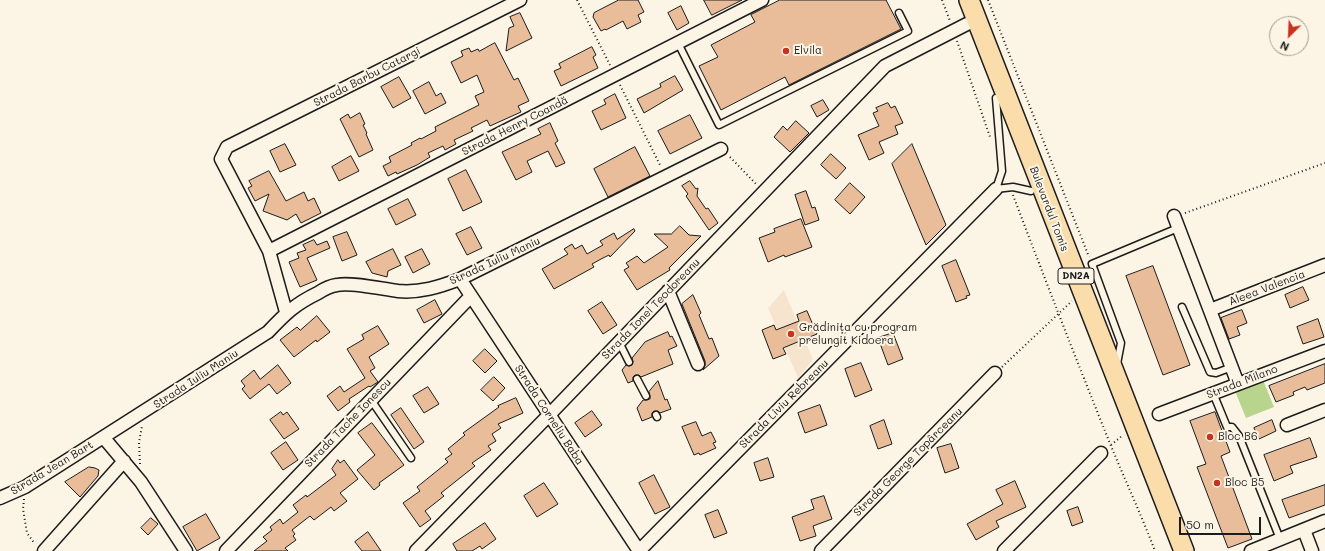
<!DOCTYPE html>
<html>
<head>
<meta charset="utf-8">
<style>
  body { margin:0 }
  #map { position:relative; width:1325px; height:551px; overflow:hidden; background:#fcf5e5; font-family:Mali,sans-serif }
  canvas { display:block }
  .north { position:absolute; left:1269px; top:16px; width:40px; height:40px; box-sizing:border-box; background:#fcf5e5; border:1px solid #a29e95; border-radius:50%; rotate:204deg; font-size:11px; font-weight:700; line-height:16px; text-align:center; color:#1c1c1c }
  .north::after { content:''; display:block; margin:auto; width:14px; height:18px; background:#c8321e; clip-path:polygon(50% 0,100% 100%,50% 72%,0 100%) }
  .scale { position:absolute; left:1179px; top:517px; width:82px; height:18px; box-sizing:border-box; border:2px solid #1c1c1c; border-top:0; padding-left:5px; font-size:12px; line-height:14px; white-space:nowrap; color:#1c1c1c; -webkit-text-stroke:3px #fcf5e5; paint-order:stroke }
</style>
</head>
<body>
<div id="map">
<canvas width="1325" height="551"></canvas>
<div class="north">N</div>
<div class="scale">50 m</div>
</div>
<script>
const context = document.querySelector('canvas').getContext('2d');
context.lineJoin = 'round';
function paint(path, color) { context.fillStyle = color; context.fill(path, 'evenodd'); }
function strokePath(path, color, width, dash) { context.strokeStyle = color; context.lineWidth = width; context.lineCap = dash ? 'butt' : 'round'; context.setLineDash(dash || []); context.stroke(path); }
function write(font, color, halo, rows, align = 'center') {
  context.font = font + ' Mali,sans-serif'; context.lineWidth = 4; context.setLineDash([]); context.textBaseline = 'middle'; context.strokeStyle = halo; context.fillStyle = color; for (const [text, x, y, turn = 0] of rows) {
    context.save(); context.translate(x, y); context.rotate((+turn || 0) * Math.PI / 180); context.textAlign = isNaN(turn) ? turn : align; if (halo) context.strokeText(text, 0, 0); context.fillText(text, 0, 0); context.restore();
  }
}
paint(new Path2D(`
  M784 290 813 360 798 378 768 308Z`), '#f6e4ce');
paint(new Path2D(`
  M1263 380 1274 407 1246 418 1235 391Z`), '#b9d58d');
const building = new Path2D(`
  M619 0H638L644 12 638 15 641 22 627 29 623 21 606 30 605 29 601 31 593 17 594 13Z
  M704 0H742L712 15Z
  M780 0H886L901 29 789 85 785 77 721 110 699 66 718 57 711 45 755 22 751 15Z
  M681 6 689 23 677 30 668 13Z
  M520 13 532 38 506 51 509 28 514 26 510 17Z
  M495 43 514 80 518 78 529 101 518 106 521 112 490 126 487 120 471 128 473 131 454 140 456 144 445 150 443 146 428 153 430 157 417 165 397 174 396 172 388 176 383 166 391 162 389 157 412 145 411 143 420 138 421 139 436 131 435 127 479 105 475 96 484 92 477 75 461 83 451 62 463 56 461 51 469 48 471 52 478 49 479 51Z
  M592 47 596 55 593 57 598 68 561 86 554 71 561 68 559 64Z
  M675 76 683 90 644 113 637 99 661 87 660 84Z
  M399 77 411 98 393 108 381 87Z
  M429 82 436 96 441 93 446 103 425 114 413 91Z
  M615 94 626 118 601 130 592 111 606 104 604 100Z
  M823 100 829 110 817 117 811 106Z
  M888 103 891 108 895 106 903 123 895 126 898 134 879 142 884 153 869 160 858 135 879 126 873 113 878 111 876 108Z
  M360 113 365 124 363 125 367 133 366 134 373 150 359 157 340 119 348 114 350 118Z
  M690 115 702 138 670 154 658 131Z
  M796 121 809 133 790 152 774 137 783 126 787 130Z
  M550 123 558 141 555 143 565 163 556 167 548 151 527 161 532 172 516 180 502 152 541 134 538 129Z
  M285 144 296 165 280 172 270 151Z
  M912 144 946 225 926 245 892 164Z
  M635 147 650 176 608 197 594 169Z
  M831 154 846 168 836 179 821 165Z
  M351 156 359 171 339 181 332 167Z
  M466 170 482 202 463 211 448 179Z
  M269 171 286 201 304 192 308 201 314 198 321 213 301 223 296 214 287 220 263 211 269 194 255 201 248 188 252 186 249 181Z
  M690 181 696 189 698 188 697 196 706 209 708 208 718 223 709 230 686 196 688 194 682 186Z
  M850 183 865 197 850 214 835 200Z
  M806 191 812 208 815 207 819 220 805 225 795 195Z
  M408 199 416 215 396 225 388 209Z
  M801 219 812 247 785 257 784 255 768 262 759 238 775 232 774 229Z
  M680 226 689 235 701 236 669 268 670 270 637 290 624 270 629 267 626 263 637 256 644 263 668 247 654 234H671Z
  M471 227 482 248 467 255 456 234Z
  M634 229 635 231 610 257 609 255 601 259 592 264 594 267 554 289 542 269 568 254 564 249 572 244 575 249 582 245 587 254 603 245 600 241 614 233 617 239Z
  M347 232 357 255 342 261 333 237Z
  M314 240 317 245 327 241 330 248 307 258 317 280 300 287 289 262 299 258 297 253 306 250 303 245Z
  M393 249 401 265 388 271 387 277 372 273 366 262Z
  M422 249 430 264 413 273 405 257Z
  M956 260 970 295 966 296 967 298 956 302 942 266Z
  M1153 266 1190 365 1163 375 1126 276Z
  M1303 287 1309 300 1290 308 1285 295Z
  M693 295 701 313 699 315 709 339 712 338 719 356 703 370 705 365V361L682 304Z
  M435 300 442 314 424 323 417 310Z
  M602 302 617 325 603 334 588 311Z
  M1242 310 1247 323 1237 327 1240 335 1229 339 1221 318Z
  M807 311 817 334 783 348 786 354 773 359 762 330 774 325 776 330 799 321 797 315Z
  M317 316 330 332 317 342 316 340 294 357 280 340 297 327 300 330Z
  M1318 319 1324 337 1303 344 1297 327Z
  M378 326 389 344 369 357 375 368 370 371 378 382 370 387 369 386 349 399 350 402 338 411 327 396 340 386 344 392 365 378 347 349 364 339 362 335Z
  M668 332 670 337 672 336 677 346 668 350 673 364 641 377 639 375H635L633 377V381L628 383 622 370 626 365 629 366 632 365 633 362 632 358 645 342Z
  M893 333 903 359 888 365 878 338Z
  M485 349 497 361 485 373 473 361Z
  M861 363 872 390 855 397 845 369Z
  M1325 364V383L1307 390 1305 387 1293 392 1294 395 1276 402 1269 386Z
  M278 365 291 383 277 394 269 384 250 399 242 389 245 386 241 381 254 370 260 379Z
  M494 377 505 388 493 401 481 390Z
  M658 381 665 400 667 399 671 409 660 413 658 411H654L652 413V417L642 421 637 408 643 400H646L650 399V396L649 392Z
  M428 387 439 404 424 413 413 396Z
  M516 398 523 413 498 424 501 428 492 434 496 441 488 446 491 450 472 463 475 466 441 493 444 496 425 511 431 519 420 527 403 503 420 491 417 487 448 462 445 459 452 454 448 449 465 435 463 433 499 407 498 406Z
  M820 405 827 425 805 433 798 413Z
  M401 408 424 442 414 449 391 415Z
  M592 411 602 425 585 437 575 423Z
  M281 412 283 415 287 412 299 429 284 439 270 420Z
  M1215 412 1230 452 1221 456 1252 539 1228 548 1197 467 1206 464 1190 421Z
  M884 420 892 444 878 449 870 426Z
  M1272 420 1276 431 1259 439 1254 428Z
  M696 422 702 436 711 432 716 442 713 443 716 448 700 455 699 453 694 455 682 427Z
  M372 423 404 465 379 483 380 485 374 490 357 470 375 455 358 433Z
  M1310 438 1317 457 1290 466 1293 473 1274 481 1264 455Z
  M286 442 298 460 283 470 271 453Z
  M951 444 959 468 945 473 937 448Z
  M768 458 774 477 760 481 754 463Z
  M338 460 340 463 344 460 358 479 340 493 347 501 334 511 331 507 314 520 310 516 292 530 295 534 293 536 296 540 285 548 288 551H254L267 541 263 537 272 530 270 527 280 519 283 524 298 512 293 505 306 495 307 497 336 475 332 469Z
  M89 467 95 468 99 470 98 476 80 497 65 482Z
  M654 475 670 507 655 514 639 483Z
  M1015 481 1026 507 996 521 999 527 976 540 967 524 1003 504 996 490Z
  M544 483 558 504 537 517 524 496Z
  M1325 485V505L1289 518 1282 500Z
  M824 496 832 519 813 526 816 536 800 541 792 517 814 509 811 500Z
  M1078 507 1083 522 1072 526 1067 511Z
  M718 510 727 533 714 538 705 515Z
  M206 514 220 538 197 551 183 527Z
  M151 518 158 524 148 535 141 528Z
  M485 523 496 539 482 549 480 546 472 551H457L453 544Z
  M368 532 381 551H362L355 542Z`);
paint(building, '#e9bd99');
strokePath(building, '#1c1c1c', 1);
const lane = new Path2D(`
  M678 43 719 125 908 31 899 13
  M996 98 1002 171 996 189 1013 187 1031 191
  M1182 307 1210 372 1216 373 1232 367
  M619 342 629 362
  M1117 364 1121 343 1092 264 1178 228
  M637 379 646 396
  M1213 393 1227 427H1232L1239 436 1280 539
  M371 400 411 458
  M656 415 657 417`);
const street = new Path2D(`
  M1174 216 1238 384
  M269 251 762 0
  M460 279 639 551
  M668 291 698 364
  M1210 310 1325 265
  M286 312 269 251 221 159 227 147 520 0
  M1159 414 1325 351
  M1287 425 1325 410
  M104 438 141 482 186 551
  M0 498 25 487 268 332C285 314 295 304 318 293 324 289 330 286 337 285 351 282 382 289 398 291 420 293 439 287 460 279L721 149
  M1304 530 1312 551
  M44 551 124 461
  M226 551 471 296
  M416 551 549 415 885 66 967 24
  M639 551 996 189
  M821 551 995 373
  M1004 551 1101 453
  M1251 551 1325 521`);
const primary = new Path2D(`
  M969 0 1184 551`);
strokePath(lane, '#1c1c1c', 9);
strokePath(street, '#1c1c1c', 15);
strokePath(primary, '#1c1c1c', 22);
strokePath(new Path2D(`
  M577 0 610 65
  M942 0 950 21
  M988 0 1089 257
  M957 41 990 137
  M620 85 661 167
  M730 157 756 184
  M1013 195C1044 277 1076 359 1109 441 1124 478 1141 514 1155 551
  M1185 213 1325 163
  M1002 367 1072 301
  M1111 445 1123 435
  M140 464 139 442 142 426
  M24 499 23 509 27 533 35 544`), '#1c1c1c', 2, [1, 3]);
strokePath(lane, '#fcf5e5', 6);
strokePath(street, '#fcf5e5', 12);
strokePath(primary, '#faddab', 19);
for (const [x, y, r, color] of [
  [786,51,4,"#c8321e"],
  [791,334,4,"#c8321e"],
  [1210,437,4,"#c8321e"],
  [1217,483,4,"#c8321e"]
]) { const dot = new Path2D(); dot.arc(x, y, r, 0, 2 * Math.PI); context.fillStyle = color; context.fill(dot); strokePath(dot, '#fcf5e5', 1.5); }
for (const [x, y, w] of [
  [1076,276,36]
]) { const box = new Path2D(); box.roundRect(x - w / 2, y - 8, w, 16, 3); context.fillStyle = '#fcf5e5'; context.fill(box); strokePath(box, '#1c1c1c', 1); }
write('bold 10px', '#1c1c1c', null, [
  ["DN2A",1076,276]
]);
write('11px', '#1c1c1c', '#fcf5e5', [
  ["Elvila",794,51],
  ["Grădinița cu program",799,328],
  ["prelungit Kidoera",799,341],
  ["Bloc B6",1218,437],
  ["Bloc B5",1225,483]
], 'left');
write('11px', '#1c1c1c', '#fcf5e5', [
  ["Strada Barbu Catargi",367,77,-27],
  ["Strada Henry Coandă",515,126,-27],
  ["Bulevardul Tomis",1049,209,69],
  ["Strada Iuliu Maniu",495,261,-25],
  ["Aleea Valencia",1267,288,-21],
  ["Strada Ionel Teodoreanu",651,309,-46],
  ["Strada Iuliu Maniu",196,379,-33],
  ["Strada Milano",1242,382,-21],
  ["Strada Liviu Rebreanu",784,404,-45],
  ["Strada Corneliu Baba",549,415,57],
  ["Strada Tache Ionescu",348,423,-46],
  ["Strada George Topârceanu",908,462,-45],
  ["Strada Jean Bart",52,468,-31]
]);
</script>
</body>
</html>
